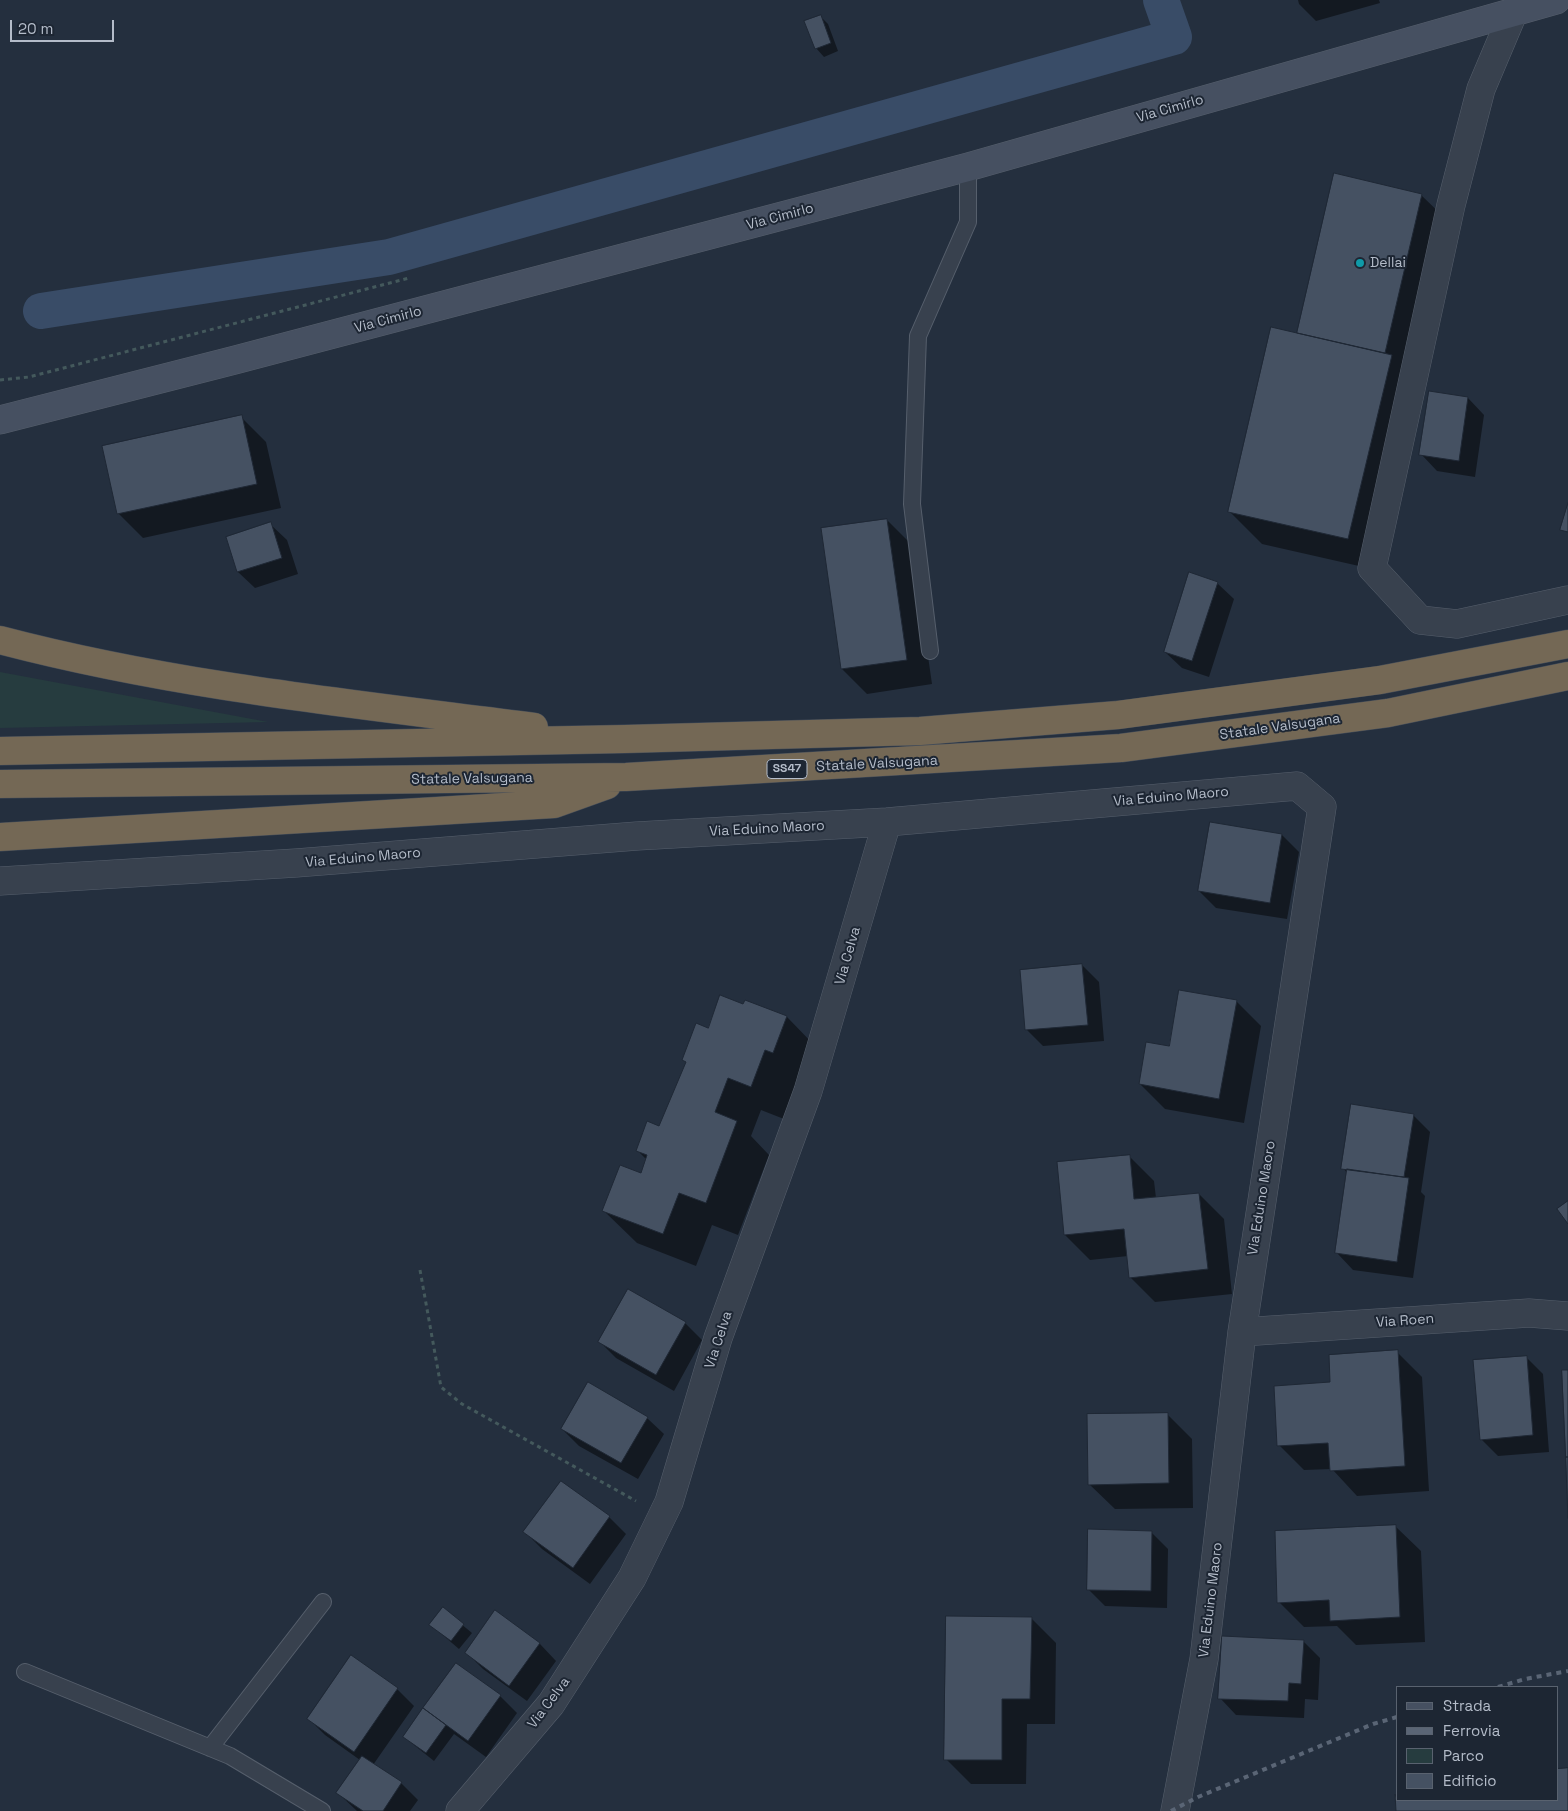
<!DOCTYPE html>
<html>
<head>
<meta charset="utf-8">
<style>
  body { margin:0 }
  #map { position:relative; width:1568px; height:1811px; overflow:hidden; background:#242f3e; font-family:"Space Grotesk",sans-serif }
  canvas { display:block }
  .legend { position:absolute; left:1396px; top:1686px; width:162px; height:115px; box-sizing:border-box; background:#1d2633; border:1px solid #59626f; margin:0; padding:6px 9px; list-style:none; font-size:15px; color:#b4bcc9 }
  .legend li { display:flex; align-items:center; gap:10px; height:25px }
  .legend b { width:25px; border:1px solid #59626f }
  .scale { position:absolute; left:10px; top:20px; width:104px; height:22px; box-sizing:border-box; border:2px solid #b4bcc9; border-top:0; padding-left:6px; font-size:15px; line-height:18px; white-space:nowrap; color:#b4bcc9; -webkit-text-stroke:4px #1d2633; paint-order:stroke }
</style>
</head>
<body>
<div id="map">
<canvas width="1568" height="1811"></canvas>
<ul class="legend">
<li><b style="height:6px;background:#465061"></b>Strada</li>
<li><b style="height:6px;background:#5a6575"></b>Ferrovia</li>
<li><b style="height:14px;background:#263c3f"></b>Parco</li>
<li><b style="height:14px;background:#455162"></b>Edificio</li>
</ul>
<div class="scale">20 m</div>
</div>
<script>
const context = document.querySelector('canvas').getContext('2d');
context.lineJoin = 'round';
function paint(path, color) { context.fillStyle = color; context.fill(path, 'evenodd'); }
function strokePath(path, color, width, dash) { context.strokeStyle = color; context.lineWidth = width; context.lineCap = dash ? 'butt' : 'round'; context.setLineDash(dash || []); context.stroke(path); }
function write(font, color, halo, rows, align = 'center') {
  context.font = font + ' "Space Grotesk",sans-serif'; context.lineWidth = 4; context.setLineDash([]); context.textBaseline = 'middle'; context.strokeStyle = halo; context.fillStyle = color; for (const [text, x, y, turn = 0] of rows) {
    context.save(); context.translate(x, y); context.rotate((+turn || 0) * Math.PI / 180); context.textAlign = isNaN(turn) ? turn : align; if (halo) context.strokeText(text, 0, 0); context.fillText(text, 0, 0); context.restore();
  }
}
paint(new Path2D(`
  M0 672 268 722 0 728Z`), '#263c3f');
paint(new Path2D(`
  M1298 0H1379L1380 3 1316 21 1299 4Z
  M820 16 828 24 838 51 824 57 816 48Z
  M1335 175 1421 195 1447 220 1381 571 1262 544 1229 511 1298 334Z
  M1468 398 1484 415 1475 477 1437 471 1421 454Z
  M241 417 266 442 281 508 143 538 118 513Z
  M887 520 912 545 932 684 867 694 842 669Z
  M270 524 287 540 298 574 255 588 238 572 227 538Z
  M1217 583 1234 599 1209 677 1182 668 1165 652Z
  M1282 835 1299 852 1287 919 1216 908 1199 891Z
  M1082 965 1099 982 1104 1041 1043 1046 1026 1029Z
  M1236 1001 1261 1026 1244 1123 1165 1109 1140 1084 1170 1047Z
  M744 1006 787 1017 819 1050 784 1119 761 1110 751 1136 769 1155 738 1235 712 1225 696 1266 637 1243 604 1211 641 1174 647 1160 637 1150 659 1127 687 1063 684 1060 708 1029Z
  M1413 1115 1430 1132 1421 1192 1425 1196 1413 1278 1353 1270 1337 1253 1348 1174 1343 1168Z
  M1129 1156 1154 1181 1156 1198 1199 1194 1224 1219 1232 1294 1155 1302 1130 1277 1128 1256 1090 1260 1065 1235Z
  M685 1323 702 1340 674 1391 616 1358 600 1342Z
  M1397 1352 1422 1377 1429 1491 1357 1496 1332 1469 1304 1470 1279 1445 1332 1383Z
  M1526 1357 1543 1374 1549 1452 1498 1456 1481 1439Z
  M1167 1414 1192 1439 1193 1508 1115 1509 1089 1484Z
  M647 1418 664 1434 638 1479 579 1446 562 1429Z
  M561 1482 609 1517 626 1534 590 1584 542 1549 525 1532Z
  M1395 1526 1421 1551 1425 1642 1356 1645 1337 1626 1304 1627 1279 1602Z
  M1151 1532 1168 1549 1167 1608 1105 1606 1088 1589Z
  M443 1609 472 1633 459 1649 431 1625Z
  M496 1612 540 1644 556 1661 527 1701 483 1669 466 1652Z
  M1031 1618 1056 1643 1055 1724H1027L1026 1784H971L946 1759Z
  M1303 1641 1320 1658 1318 1700 1305 1699 1304 1718 1236 1715 1220 1698Z
  M456 1665 500 1696 517 1713 486 1757 454 1734 434 1761 404 1737Z
  M397 1689 414 1706 373 1765 401 1783 418 1800 410 1811H357L338 1793 360 1760 325 1735 308 1718Z
  M1568 1769V1811H1397L1396 1795 1397 1800H1557V1770Z`), '#0007');
strokePath(new Path2D(`
  M41 311 389 257 1174 37 1161 0`), '#394c67', 36);
const building = new Path2D(`
  M821 15 831 43 815 49 804 21Z
  M1334 173 1422 194 1385 353 1297 333Z
  M1271 327 1392 355 1348 539 1228 512Z
  M1429 391 1468 397 1459 461 1419 455Z
  M242 415 257 484 117 514 102 446Z
  M1568 503V532L1560 530Z
  M887 519 907 660 841 669 821 528Z
  M271 522 282 558 237 572 226 537Z
  M1189 572 1218 582 1192 661 1164 652Z
  M1210 822 1282 834 1270 903 1198 891Z
  M1082 964 1088 1025 1025 1030 1020 970Z
  M1179 990 1237 1000 1219 1099 1139 1084 1146 1042 1169 1046Z
  M720 995 743 1004 745 1000 787 1016 773 1053 765 1050 751 1087 728 1078 715 1112 737 1121 706 1203 679 1193 663 1234 602 1211 620 1165 641 1173 647 1155 636 1151 647 1121 659 1126 686 1062 682 1060 696 1023 708 1028Z
  M1351 1104 1414 1114 1404 1177 1341 1169Z
  M1130 1155 1134 1199 1199 1193 1208 1269 1129 1278 1124 1229 1064 1235 1057 1162Z
  M1347 1169 1409 1178 1397 1262 1335 1253Z
  M1568 1201V1224L1557 1209Z
  M628 1289 686 1322 656 1375 598 1342Z
  M1398 1350 1405 1466 1330 1471 1328 1443 1277 1446 1274 1386 1330 1382 1329 1355Z
  M1527 1356 1533 1435 1480 1440 1473 1360Z
  M1562 1370H1568V1457H1566Z
  M588 1382 648 1417 621 1463 561 1429Z
  M1168 1413 1169 1483 1088 1485 1087 1414Z
  M1566 1457H1568V1518Z
  M561 1481 610 1516 573 1568 523 1532Z
  M1396 1525 1400 1617 1330 1621 1329 1600 1277 1603 1275 1531Z
  M1088 1529 1152 1531 1151 1591 1087 1590Z
  M443 1607 464 1624 451 1641 429 1625Z
  M495 1610 540 1643 509 1686 465 1653Z
  M946 1616 1032 1617 1030 1699H1002V1760H944Z
  M1222 1636 1304 1640 1301 1684 1289 1683 1288 1701 1218 1699Z
  M351 1655 398 1688 354 1752 307 1719Z
  M456 1663 501 1695 468 1741 423 1708Z
  M423 1708 446 1725 426 1753 403 1737Z
  M362 1756 402 1782 383 1811H363L336 1793Z
  M1568 1768V1811H1396L1395 1794 1397 1800H1557V1769Z`);
paint(building, '#455162');
strokePath(building, '#1f2835', 1);
const lane = new Path2D(`
  M930 651 912 504 918 336 968 222V167
  M25 1672 230 1756 322 1811
  M210 1748 323 1602`);
const street = new Path2D(`
  M1514 11 1481 89 1451 205 1372 568 1420 620 1457 624 1568 600
  M0 881 296 863 637 836 887 822 1297 786 1322 807 1242 1332 1204 1659 1175 1811
  M1242 1332 1529 1313 1568 1316
  M460 1811 551 1704 632 1578 669 1502 718 1338 808 1091 887 822`);
const secondary = new Path2D(`
  M0 420 235 360 968 167 1556 0`);
const highway = new Path2D(`
  M0 640C175 686 355 704 534 727
  M0 751 625 739 920 731 1118 715 1380 680 1568 644
  M0 784 626 777 1121 748 1388 713 1568 676
  M0 837 554 804 607 785`);
strokePath(lane, '#565f6c', 18);
strokePath(street, '#565f6c', 29);
strokePath(secondary, '#565f6c', 29);
strokePath(highway, '#434c59', 29);
strokePath(new Path2D(`
  M0 380 29 377 409 278
  M420 1270 441 1387 462 1404 636 1501`), '#44595c', 3, [4, 4]);
strokePath(lane, '#38414e', 16);
strokePath(street, '#38414e', 28);
strokePath(secondary, '#465061', 28);
strokePath(highway, '#746855', 28);
strokePath(new Path2D(`
  M1498 1687 1525 1679 1568 1671
  M1171 1811 1198 1797 1373 1724 1397 1717`), '#5a6575', 4, [5, 5]);
for (const [x, y, r, color] of [
  [1360,263,5,"#0f9aa8"]
]) { const dot = new Path2D(); dot.arc(x, y, r, 0, 2 * Math.PI); context.fillStyle = color; context.fill(dot); strokePath(dot, '#1d2633', 2); }
for (const [x, y, w] of [
  [787,769,40]
]) { const box = new Path2D(); box.roundRect(x - w / 2, y - 9.5, w, 19, 4); context.fillStyle = '#1d2633'; context.fill(box); strokePath(box, '#b4bcc9', 1); }
write('bold 12px', '#b4bcc9', null, [
  ["SS47",787,769]
]);
write('14px', '#b4bcc9', '#1d2633', [
  ["Via Cimirlo",1170,109,-16],
  ["Via Cimirlo",780,217,-15],
  ["Via Cimirlo",388,320,-15],
  ["Statale Valsugana",1280,727,-8],
  ["Statale Valsugana",877,764,-3],
  ["Statale Valsugana",472,779,-1],
  ["Via Eduino Maoro",1171,797,-5],
  ["Via Eduino Maoro",767,829,-3],
  ["Via Eduino Maoro",363,858,-5],
  ["Via Celva",848,956,-74],
  ["Via Eduino Maoro",1262,1198,-81],
  ["Via Roen",1405,1321,-4],
  ["Via Celva",719,1340,-72],
  ["Via Eduino Maoro",1211,1600,-83],
  ["Via Celva",549,1703,-53]
]);
write('14px', '#b4bcc9', '#1d2633', [
  ["Dellai",1370,263]
], 'left');
</script>
</body>
</html>
